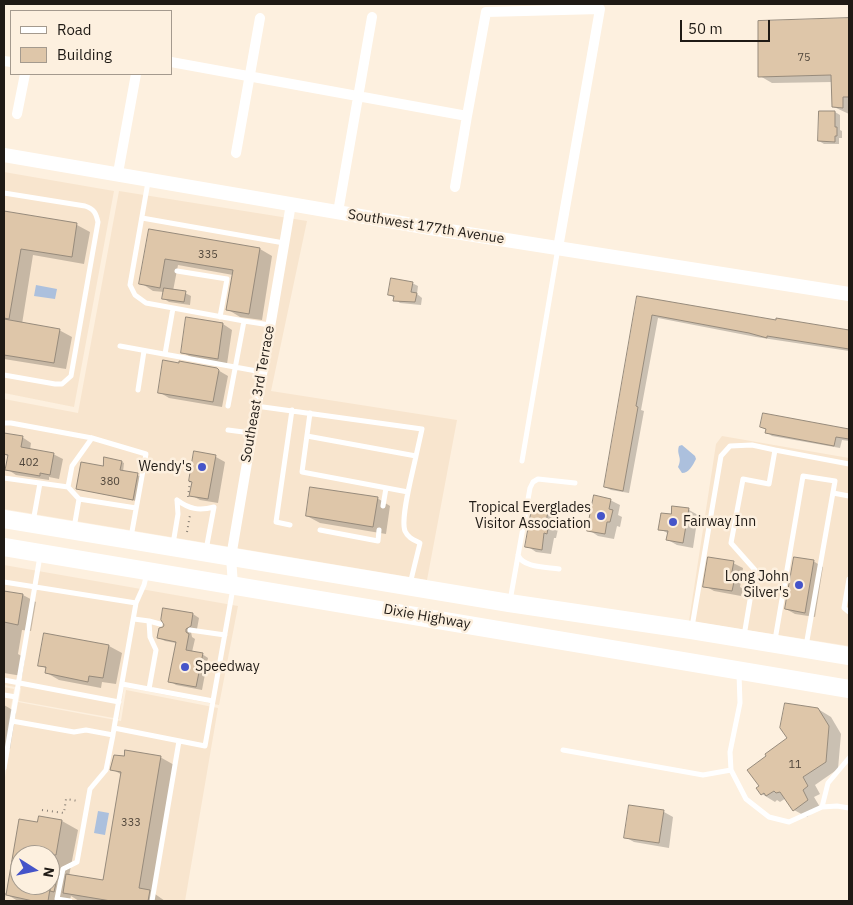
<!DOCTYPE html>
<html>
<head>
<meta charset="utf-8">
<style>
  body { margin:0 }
  #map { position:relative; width:853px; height:905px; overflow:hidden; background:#fdf0df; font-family:"IBM Plex Sans",sans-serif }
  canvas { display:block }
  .frame { position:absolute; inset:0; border:5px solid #1f1a15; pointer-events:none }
  .legend { position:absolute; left:10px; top:10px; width:162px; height:65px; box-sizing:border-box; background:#fdf0df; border:1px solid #a49a8e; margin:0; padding:6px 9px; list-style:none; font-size:15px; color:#1f1a15 }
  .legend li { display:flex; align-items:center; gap:10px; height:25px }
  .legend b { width:25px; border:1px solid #a49a8e }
  .north { position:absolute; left:10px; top:845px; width:50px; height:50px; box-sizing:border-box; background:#fdf0df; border:1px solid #a49a8e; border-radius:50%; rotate:100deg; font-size:14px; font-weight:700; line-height:20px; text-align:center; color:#1f1a15 }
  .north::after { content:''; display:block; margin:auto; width:18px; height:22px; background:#4554c9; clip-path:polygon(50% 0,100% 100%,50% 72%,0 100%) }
  .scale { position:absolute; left:680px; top:20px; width:90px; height:22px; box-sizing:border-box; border:2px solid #1f1a15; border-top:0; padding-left:6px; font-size:15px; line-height:18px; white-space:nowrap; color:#1f1a15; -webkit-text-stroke:4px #fdf0df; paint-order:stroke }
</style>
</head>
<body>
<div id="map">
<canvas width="853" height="905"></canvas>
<div class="frame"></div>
<ul class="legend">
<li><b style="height:6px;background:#fff"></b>Road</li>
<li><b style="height:14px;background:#dec6a9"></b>Building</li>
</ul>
<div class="north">N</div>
<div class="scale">50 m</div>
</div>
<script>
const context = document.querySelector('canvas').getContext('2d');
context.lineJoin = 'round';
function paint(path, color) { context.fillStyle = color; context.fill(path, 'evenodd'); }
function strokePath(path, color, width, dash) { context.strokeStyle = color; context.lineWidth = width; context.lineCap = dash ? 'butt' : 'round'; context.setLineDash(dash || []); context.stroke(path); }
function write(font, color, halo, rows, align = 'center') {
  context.font = font + ' "IBM Plex Sans",sans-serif'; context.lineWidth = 5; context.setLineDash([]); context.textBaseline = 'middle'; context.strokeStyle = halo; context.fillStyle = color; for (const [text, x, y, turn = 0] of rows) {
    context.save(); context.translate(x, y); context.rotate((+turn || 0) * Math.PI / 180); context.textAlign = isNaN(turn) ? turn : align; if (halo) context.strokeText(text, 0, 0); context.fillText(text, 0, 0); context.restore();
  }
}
paint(new Path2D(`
  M4 172 114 191 74 407 4 393Z
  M119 191 307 221 271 391 457 420 427 580 4 509V399L78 413Z
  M722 436 849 458V646L689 621 716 444Z
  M4 565 238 606 219 705 124 687 119 719 19 701 21 688 4 685Z
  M4 687 14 689 4 749Z
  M126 690 218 708 185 901H4V783L18 702 121 721ZM20 855H50V885H20Z`), '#f8e5ce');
paint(new Path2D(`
  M36 285 57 289 55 299 34 296Z
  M682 445 695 456 696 459C693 465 689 473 682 473L678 467C683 457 676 455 679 446Z
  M98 811 109 813 105 835 94 833Z`), '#acc0dd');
paint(new Path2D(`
  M849 19V114L834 107 833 82 772 83 760 76 759 22Z
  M835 112 840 115V130L842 131V138H839V144H824L819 141Z
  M4 212 77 225 90 232 84 264 33 255 22 324 59 330 72 337 66 369 4 359Z
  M150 230 260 249 272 256 262 320 240 317 227 309 233 275 178 265 173 291 185 293 191 296 190 305 169 302 163 298 164 292 153 291 141 283Z
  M412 283 418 286 417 294 422 298 421 305 400 303 389 294Z
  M638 297 777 322V320L849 332V351L756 337 658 318 641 410 644 411 629 493 611 490 605 487Z
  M187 318 223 324 232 330 227 364 191 357 182 352Z
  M216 369 228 376 222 407 169 398 159 392Z
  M764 415 849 431V441L842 440 840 448 772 436 766 432 767 430 761 427Z
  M5 434 22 437 31 443 30 450 53 454 63 459 59 479 49 477V480L16 475 7 469 9 457 4 454Z
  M216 457 225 462 218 503 200 500 191 495Z
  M122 462 124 463 123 472 140 476 136 501 78 489 104 468Z
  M377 498 390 506 386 534 320 523 307 516Z
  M610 500 620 505 618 515 622 517 620 527 617 526 614 539 598 536 589 530Z
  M549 507 558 512 555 528 558 529 556 538H554L551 554 536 552 527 546Z
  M673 507 689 510 698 515 693 548 677 545 668 540 669 534 660 529 672 516Z
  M813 561 823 567 815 617 795 614 786 609Z
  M733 563 743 568 740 587 743 589 741 596 714 591 705 586Z
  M4 592 23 595 36 602 31 631 22 630 18 654 25 658 22 676 4 673Z
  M193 614 199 618 197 629 191 632 192 637 195 639 192 652 202 654 208 658 202 690 176 685 170 681 176 643 165 641 159 638Z
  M109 646 122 653 116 684 102 682 101 688 59 680 47 673V669L40 665Z
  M4 705 16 712 10 749 4 747Z
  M818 709 831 717 841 734 838 769 815 785 820 794 814 797 820 807 807 817 794 810 786 798 780 802 777 800 775 802 762 794 758 788 789 739Z
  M160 757 176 766 155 894 165 901H79L71 896 70 900 65 901H18L6 894 4 901V892L7 894 20 820 38 823 62 821 78 830 69 876 104 882 122 775 112 769ZM20 855H50V885H20Z
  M630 807 664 812 673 817 669 848 634 842 625 837Z`), '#0003');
const building = new Path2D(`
  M849 18V97H843V108L832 107 831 75 758 77V21Z
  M819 111H835V127H837V136H835V142L818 141Z
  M4 211 77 223 72 257 21 249 9 319 4 318Z
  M149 229 260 248 249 314 226 310 233 270 165 259 160 288 139 284Z
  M391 278 413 282 411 292 417 293 415 302 393 301 394 296 388 295Z
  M164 288 186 291 184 302 162 299Z
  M637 296 776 320V318L849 330V349L767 336V338L749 333 652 315 636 406 638 407 623 491 604 487Z
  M186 317 223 323 218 359 181 353Z
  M4 319 60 329 54 363 4 355Z
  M163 360 179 363V361L217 368 219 370 213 402 158 393Z
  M763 413 849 429V439L836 437 834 446 765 433 766 429 760 427Z
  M4 433 23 436 21 447 54 453 50 475 40 473V476L5 470 8 455 4 454Z
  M194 451 216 455 208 499 189 496 192 482 189 481Z
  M104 457 122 461 120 470 138 473 133 500 76 489 81 462 103 466Z
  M310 487 378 497 373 527 306 516Z
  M594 495 611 499 609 509 613 510 610 522H607L605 534 587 531Z
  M533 503 549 506 546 522 549 523 547 534 544 533 542 550 525 547Z
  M672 506 689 508 683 543 666 540 668 531 658 530 661 513 671 514Z
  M708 557 734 561 730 582H734L732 591 703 587Z
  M794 557 814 560 805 613 785 609Z
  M4 591 23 594 18 625 4 622Z
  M163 608 193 613 191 626 186 629V632L189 634 186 650 203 653 196 687 168 682 176 642 157 638 159 628 163 627 164 625 161 620Z
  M44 633 109 645 103 678 89 676 88 682 45 673 46 667 38 666Z
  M785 703 818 708 829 726 826 762 803 777 808 786 803 790 808 800 793 811 780 792 776 793 774 791 766 796 764 793 761 795 756 788 759 786 747 770 766 756 765 754 787 738 780 728Z
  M125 750 161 756 139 888 150 890 148 901H111L63 893 66 874 103 880 121 772 110 770 114 755 124 756Z
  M629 805 664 810 659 843 624 838Z
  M39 816 62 820 56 855H20V885H50V872L58 873 54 892 50 891V889L48 901H33L6 895 19 819 37 822Z`);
paint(building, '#dec6a9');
strokePath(building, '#978b7c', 1);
strokePath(new Path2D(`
  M188 497 190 481
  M187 532 190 515
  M42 810 64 813 66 799 78 801`), '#887f75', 2, [1, 4]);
strokePath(new Path2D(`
  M148 182 130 285 135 295 146 303 244 321
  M4 193 85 206C94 209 96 213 98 222L71 376 62 384H55L4 375
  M142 218 284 243
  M177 271 227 279 220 317
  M120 346 262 372
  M165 354 173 308
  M138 390 144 351
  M228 406 244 321 270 325
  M256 406 422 429 416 456
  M310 413 302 472 408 492
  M4 423H11L92 438 146 454 131 537
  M228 430 251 433
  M307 436 416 456C413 471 400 518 405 531 408 538 414 540 420 543L410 584
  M522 461 558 248
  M4 478 68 487 72 466 92 438
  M68 487 79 499 136 508
  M833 493 849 496
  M177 500C189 509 199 511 214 507L206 550
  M383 506 386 488
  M33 522 40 483
  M290 525 276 522 292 410
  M74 528 79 499
  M320 530 378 541 379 530
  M173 544 178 514 177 500
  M518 555C523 568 547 567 559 569
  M849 579 844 608 849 612
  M4 582 136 603 114 728
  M510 601 530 488 533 482 538 479 575 483
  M136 603 144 585 147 573
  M134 619 149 621 150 637 156 650 149 689
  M149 621 160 624
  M692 627 721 456 730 446 752 445 775 450
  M190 630 225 635
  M744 636 755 570 731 543 743 479 769 484 775 450 849 464
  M775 640 803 476 835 481 806 646
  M4 680 119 702
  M122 684 213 701
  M4 695 16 697
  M12 721 74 732 86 730 113 735 114 728 205 746 233 588
  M563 750 703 775 731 770 730 752 740 703 739 674
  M4 768 40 556
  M731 770 746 799 769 817 789 822 822 807 837 806 849 808
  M822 807 828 783 849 758
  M70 901 57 899 63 869 77 862 90 789 106 770 113 735
  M152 901 179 741`), '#fff', 5);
strokePath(new Path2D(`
  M4 61 11 62
  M171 62 467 116 486 12 600 9 558 248
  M17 114 25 74
  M236 153 260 18
  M118 173 136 74
  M455 187 467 116
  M338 212 372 17
  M233 585 231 557 291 204`), '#fff', 10);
strokePath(new Path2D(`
  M4 155 430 228 849 294`), '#fff', 14);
strokePath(new Path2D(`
  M4 519 509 603 691 630 849 656
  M4 547 849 689`), '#fff', 18);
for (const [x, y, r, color] of [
  [202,467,5,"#4554c9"],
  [601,516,5,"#4554c9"],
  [673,522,5,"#4554c9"],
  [799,585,5,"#4554c9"],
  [185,667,5,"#4554c9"]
]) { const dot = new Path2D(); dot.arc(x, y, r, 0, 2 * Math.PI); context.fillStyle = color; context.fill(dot); strokePath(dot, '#fdf0df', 2); }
write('11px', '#4f453a', null, [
  ["75",804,58],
  ["335",208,255],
  ["402",29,463],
  ["380",110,482],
  ["11",795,765],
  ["333",131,823]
]);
write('14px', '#1f1a15', '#fdf0df', [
  ["Southwest 177th Avenue",426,227,9],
  ["Southeast 3rd Terrace",258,394,-80],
  ["Dixie Highway",427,617,10]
]);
write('14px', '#1f1a15', '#fdf0df', [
  ["Wendy's",192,467],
  ["Tropical Everglades",591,508],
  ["Visitor Association",591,524],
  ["Fairway Inn",683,522,"left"],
  ["Long John",789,577],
  ["Silver's",789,593],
  ["Speedway",195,667,"left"]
], 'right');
</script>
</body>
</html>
